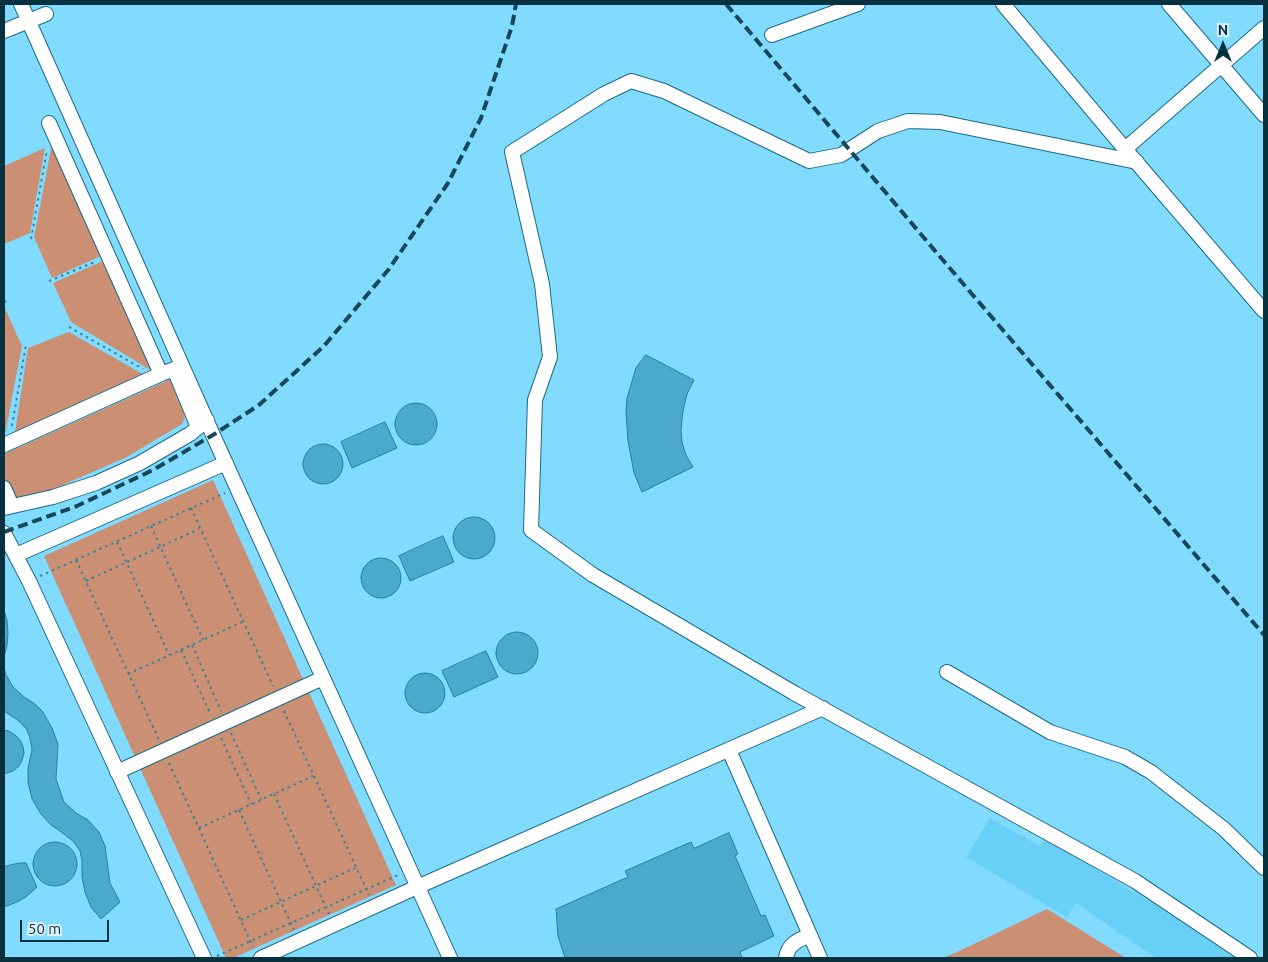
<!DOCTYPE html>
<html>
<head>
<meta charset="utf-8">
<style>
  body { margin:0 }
  #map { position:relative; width:1268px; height:962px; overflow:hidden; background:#80dbff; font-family:Ubuntu,sans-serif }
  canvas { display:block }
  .frame { position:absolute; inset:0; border:5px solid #07313f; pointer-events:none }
  .north { position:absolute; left:1198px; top:20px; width:50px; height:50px; -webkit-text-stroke:4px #d9f2fd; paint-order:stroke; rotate:0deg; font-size:14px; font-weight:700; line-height:20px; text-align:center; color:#07313f }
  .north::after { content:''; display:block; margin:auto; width:18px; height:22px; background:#07313f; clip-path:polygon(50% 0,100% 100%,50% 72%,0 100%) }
  .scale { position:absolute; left:20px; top:920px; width:89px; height:22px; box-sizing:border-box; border:2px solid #07313f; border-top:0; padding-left:6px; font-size:15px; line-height:18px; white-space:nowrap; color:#07313f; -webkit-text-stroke:4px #d9f2fd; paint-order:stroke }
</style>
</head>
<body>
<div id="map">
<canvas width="1268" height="962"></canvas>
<div class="frame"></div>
<div class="north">N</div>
<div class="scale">50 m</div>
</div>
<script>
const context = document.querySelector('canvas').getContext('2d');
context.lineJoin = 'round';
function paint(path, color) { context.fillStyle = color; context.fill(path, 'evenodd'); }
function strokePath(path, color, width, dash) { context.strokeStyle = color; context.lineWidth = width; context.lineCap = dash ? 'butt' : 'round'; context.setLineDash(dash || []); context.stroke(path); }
paint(new Path2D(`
  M990 818 1040 846 1045 838 1125 887 1217 940 1243 958H1156L1076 903 1067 917 966 857Z`), '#68d0f7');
paint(new Path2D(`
  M52 144 101 256 52 278 34 237Z
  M45 148 30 233 4 244V166Z
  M103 261 152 371 71 322 53 283Z
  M4 306 22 346 4 439Z
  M69 332 148 377 15 432 28 348Z
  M171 379C177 392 191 411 182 424L127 457 49 491 34 496 20 498 16 497 13 495 4 477V454Z
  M213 480 396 885 233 958H226L44 556Z
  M1047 909 1126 958H943L955 953Z`), '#cb8f73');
const building = new Path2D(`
  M646 355 694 380 687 394 683 411 681 430 682 442 686 455 693 467 642 492 634 473 628 441 626 412 627 398 636 368Z
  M395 424a21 21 0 1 1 42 0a21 21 0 1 1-42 0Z
  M385 422 397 448 352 468 341 442Z
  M303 464a20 20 0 1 1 40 0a20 20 0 1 1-40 0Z
  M453 538a21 21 0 1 1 42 0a21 21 0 1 1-42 0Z
  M443 536 454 562 410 581 399 556Z
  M361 578a20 20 0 1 1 40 0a20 20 0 1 1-40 0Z
  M4 611 7 620 8 633 7 645 4 657Z
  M496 653a21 21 0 1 1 42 0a21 21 0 1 1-42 0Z
  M486 651 498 677 454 697 442 671Z
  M4 668 6 675 13 687 24 697 35 704 43 712 52 728 58 744 56 779 64 802 76 813 88 820 99 832 105 846 110 883 120 902 101 919 91 907 85 892 82 877V861L80 851 74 842 64 834 51 825 41 814 32 799 28 782V768L32 750 30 738 27 730 19 721 4 711Z
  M405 693a20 20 0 1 1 40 0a20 20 0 1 1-40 0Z
  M4 730 9 731 15 735 20 740 23 746 24 753 22 760 19 766 13 771 4 774Z
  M729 833 738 854 735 856 761 916 765 915 774 936 740 952 742 957 740 958H565L558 936 556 909 628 877 625 871 691 842 694 848Z
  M33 864a22 22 0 1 1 44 0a22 22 0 1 1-44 0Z
  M19 863H26L37 887 26 897 17 902 4 907V867Z`);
paint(building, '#4ca9cb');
strokePath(building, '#1d83a4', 1);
const minor = new Path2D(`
  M21 4 213 435 450 958
  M1003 4 1125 149 1264 311
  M1169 4 1264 115
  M4 31 46 14
  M772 35 858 4
  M1125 149 1264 28
  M1137 162 940 122 908 121 878 131 841 155 809 161 664 91 631 81 604 94 512 152 542 284 550 357 535 400 531 530 593 575 794 693 1135 881 1250 958
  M161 374 174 369 198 427
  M4 445 161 374 49 123
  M4 488 12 506
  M4 508 53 497 96 483 140 463 190 434 207 420
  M4 533 29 581 204 958
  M16 555 226 463
  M947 672 1050 732 1125 757 1151 772 1224 829 1264 868
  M729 750 820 958
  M117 772 323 678
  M261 958 417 887 823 708
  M786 958C788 944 798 940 810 935`);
strokePath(minor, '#1f6982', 16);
strokePath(new Path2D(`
  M31 239 47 150
  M49 281 97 261
  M4 302 7 301
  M69 327 143 369
  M12 426 26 345
  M191 508 273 686
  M151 526 203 640
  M117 542 169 655
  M76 560 159 740
  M40 576 225 493
  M86 581 199 529
  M192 645 221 711
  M181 650 211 715
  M128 674 242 622
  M284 711 369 895
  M231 733 261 799
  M221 738 251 804
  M169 763 253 947
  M274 794 329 914
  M239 810 294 930
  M199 828 313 776
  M241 920 355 868
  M217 956 398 875`), '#408199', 2, [2.5, 4]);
strokePath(minor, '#fff', 14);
strokePath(new Path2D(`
  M726 4 936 252 1264 635
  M4 532 77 506 153 470 213 435 259 405 324 346 389 269 448 183 481 118 512 26 516 4`), '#174758', 4, [10, 5]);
</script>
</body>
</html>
